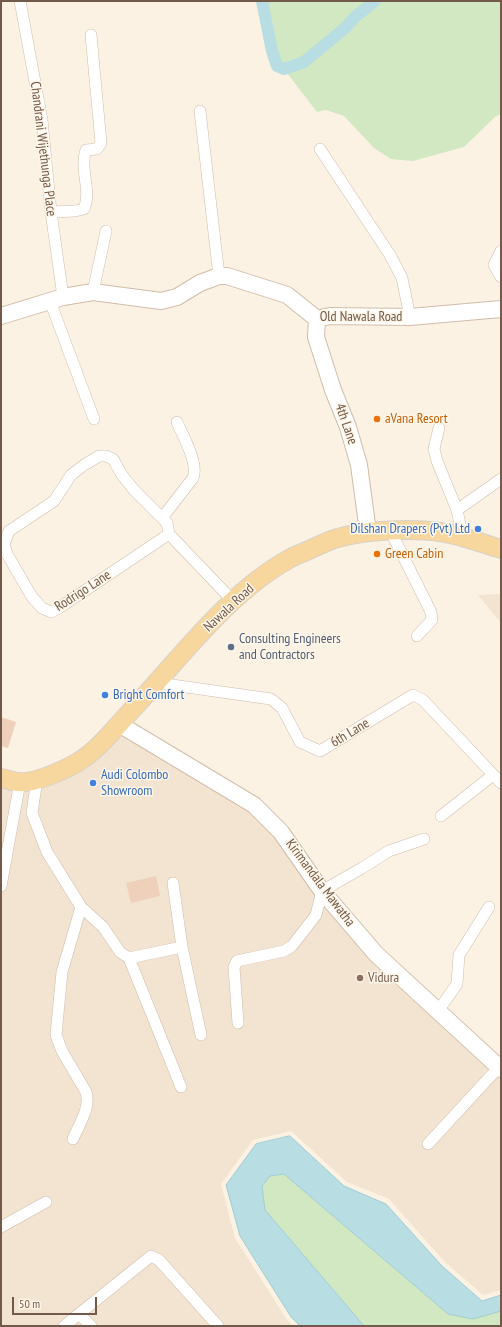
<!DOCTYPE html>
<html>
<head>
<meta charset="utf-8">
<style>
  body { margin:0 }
  #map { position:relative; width:502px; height:1327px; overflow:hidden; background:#fbf2e3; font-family:"PT Sans Narrow",sans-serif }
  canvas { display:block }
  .frame { position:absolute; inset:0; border:2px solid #72594a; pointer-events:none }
  .scale { position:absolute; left:12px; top:1297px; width:85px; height:18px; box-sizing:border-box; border:2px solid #72594a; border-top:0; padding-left:5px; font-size:12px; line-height:14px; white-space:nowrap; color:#72594a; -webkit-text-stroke:3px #fef6e8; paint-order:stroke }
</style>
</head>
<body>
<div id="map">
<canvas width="502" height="1327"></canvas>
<div class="frame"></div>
<div class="scale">50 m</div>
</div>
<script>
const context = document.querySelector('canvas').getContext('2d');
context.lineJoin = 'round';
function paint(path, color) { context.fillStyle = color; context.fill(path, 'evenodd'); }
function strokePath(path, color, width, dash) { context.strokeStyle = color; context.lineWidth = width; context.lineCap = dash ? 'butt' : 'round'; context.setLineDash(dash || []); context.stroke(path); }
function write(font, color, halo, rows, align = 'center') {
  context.font = font + ' "PT Sans Narrow",sans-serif'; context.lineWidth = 3; context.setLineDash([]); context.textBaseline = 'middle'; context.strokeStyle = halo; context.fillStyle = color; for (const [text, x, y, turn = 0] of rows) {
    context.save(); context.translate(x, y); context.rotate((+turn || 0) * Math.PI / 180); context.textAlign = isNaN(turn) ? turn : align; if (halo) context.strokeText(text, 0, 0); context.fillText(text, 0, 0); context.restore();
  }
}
paint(new Path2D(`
  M501 594V623L478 595Z
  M121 729 252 808 373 956 501 1077V1290L483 1295 445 1262 389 1199 347 1182 291 1131 253 1140 221 1184 235 1238 287 1320 293 1326H1V783L20 788Z`), '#f2e4d1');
paint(new Path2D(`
  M262 1H501V114L496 116 464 147 413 161 391 159 374 148 344 116 326 110 317 112 284 69 277 66 272 51Z
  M284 1174 448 1314 473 1319 501 1311V1326H364L265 1210 262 1186 270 1176Z`), '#d1e8c2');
const water = new Path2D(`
  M290 1136 344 1186 386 1204 442 1266 482 1301 501 1295V1311L473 1319 448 1314 284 1174 270 1176 262 1186 265 1210 364 1326H300L291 1317 240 1236 226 1185 256 1144Z`);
paint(water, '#b8dde3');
strokePath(water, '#9fccd5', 1);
strokePath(new Path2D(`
  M262 1 272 51 277 66 284 69 304 62 345 28 355 17 375 1`), '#b8dde3', 12);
paint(new Path2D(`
  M1 717 16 722 8 748 1 746Z
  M156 876 160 896 131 903 126 883Z`), '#efd1bb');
const street = new Path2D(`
  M20 1 42 120 51 212 63 297
  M200 111 219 276
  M320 149 390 255 402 278 410 317
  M51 212 75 211 84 209C92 190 79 169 86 150L97 149 101 143 91 35
  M501 251 494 265 501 277
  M93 292 106 231
  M50 301 94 419
  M439 428 434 449 437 461 457 510
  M162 518 193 478C199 464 183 436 177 422
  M391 532 431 612 432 620 417 636
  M169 534 59 608 51 612 42 608 32 597 7 554 4 544 9 531 54 501 71 475 84 465 99 456H106L113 459 122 475 134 490 167 523 169 534 233 601
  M463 538 457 510 501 479
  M158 683 271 699 282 708 300 742 320 751 413 695 423 700 501 783
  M37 779 32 813 47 852 81 907 62 972 56 1035 62 1051 86 1092C91 1108 79 1124 73 1139
  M441 816 493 775
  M173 883 182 947 201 1035
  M1 886 20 782
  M81 907 103 927 120 952 129 958 181 1087
  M129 958 182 947
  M438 1011 457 984 459 955 489 907
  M238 1023 234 967 237 961 284 951 292 946 316 915 322 891 362 868 389 851 424 839
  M428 1144 499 1067
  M1 1227 46 1202
  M79 1314 91 1326
  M64 1326 151 1256 159 1260 218 1326`);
const secondary = new Path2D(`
  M1 316 63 297 93 292 161 301 177 297 200 283 219 276H227L287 295 317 319 330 316 410 317 501 309
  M317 319 316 337 333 390 348 427 359 465 368 532
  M119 724 254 805 281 832 322 891 376 954 501 1069`);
const primary = new Path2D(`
  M1 778C7 779 13 782 19 782 33 784 65 770 78 762 98 750 114 729 130 712 178 661 229 591 291 558 298 554 306 552 313 548 321 545 329 540 338 538 366 530 411 528 440 532 461 535 481 543 501 549`);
strokePath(street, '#cebcad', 12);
strokePath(secondary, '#d1bcaa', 18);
strokePath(primary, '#d8d1cc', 20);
strokePath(street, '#fff', 11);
strokePath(secondary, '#fff', 16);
strokePath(primary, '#f7d79d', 18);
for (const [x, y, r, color] of [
  [377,419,4,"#e8710a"],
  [478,529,4,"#3f7fe0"],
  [377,554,4,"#e8710a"],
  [231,647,4,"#5c6f8a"],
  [105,695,4,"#3f7fe0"],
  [93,783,4,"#3f7fe0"],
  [360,978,4,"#8d6e63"]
]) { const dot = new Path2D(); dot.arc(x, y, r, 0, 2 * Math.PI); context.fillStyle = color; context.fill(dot); strokePath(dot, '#fef6e8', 1.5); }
write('14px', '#72594a', '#fef6e8', [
  ["Chandrani Wijethunga Place",43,149,83],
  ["Old Nawala Road",361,317],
  ["4th Lane",346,424,71],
  ["Rodrigo Lane",83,591,-33],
  ["Nawala Road",229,608,-43],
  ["6th Lane",350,733,-31],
  ["Kirimandala Mawatha",320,883,53]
]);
write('14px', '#c56008', '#fef6e8', [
  ["aVana Resort",385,419],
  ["Green Cabin",385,554]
], 'left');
write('14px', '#366cbe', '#fef6e8', [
  ["Dilshan Drapers (Pvt) Ltd",470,529,"right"],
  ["Bright Comfort",113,695],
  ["Audi Colombo",101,775],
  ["Showroom",101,791]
], 'left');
write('14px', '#4e5e75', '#fef6e8', [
  ["Consulting Engineers",239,639],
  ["and Contractors",239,655]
], 'left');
write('14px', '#785e54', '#fef6e8', [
  ["Vidura",368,978]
], 'left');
</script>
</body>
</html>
